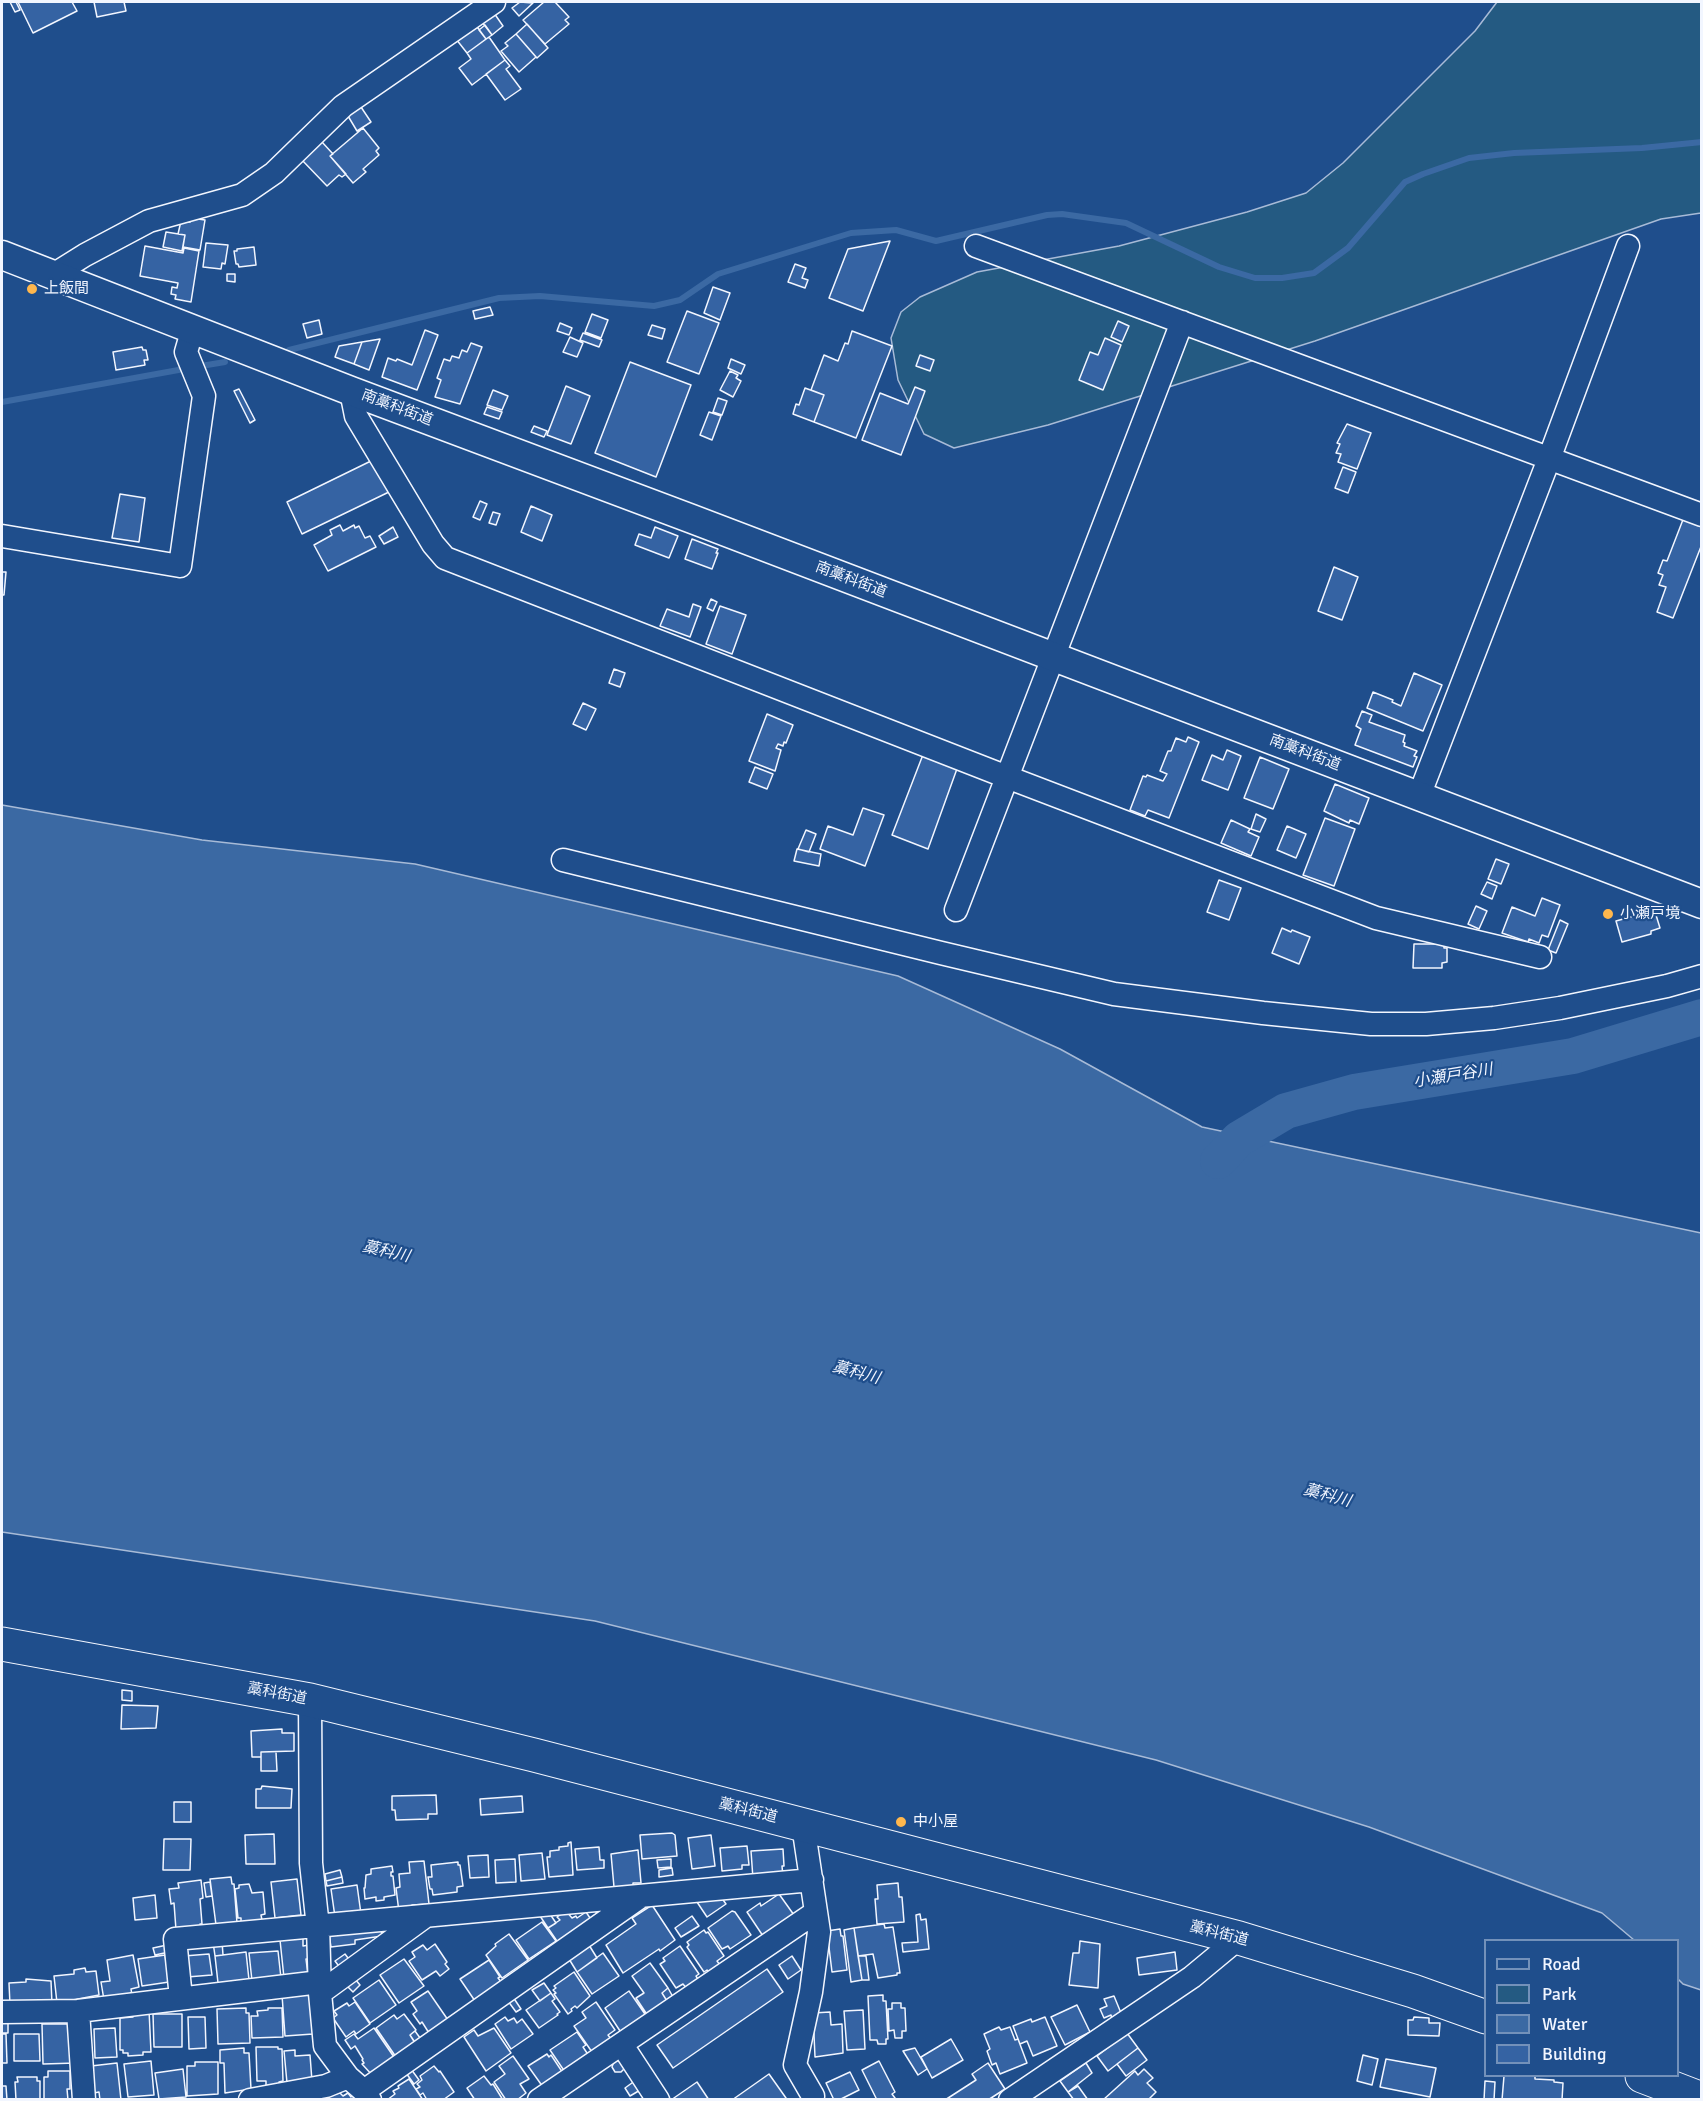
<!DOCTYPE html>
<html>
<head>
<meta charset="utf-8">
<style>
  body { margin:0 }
  #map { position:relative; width:1703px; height:2101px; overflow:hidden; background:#1f4e8c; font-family:Signika,sans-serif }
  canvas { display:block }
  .frame { position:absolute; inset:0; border:3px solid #f2f6ff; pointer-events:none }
  .legend { position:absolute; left:1484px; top:1939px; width:195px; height:138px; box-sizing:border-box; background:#1f4e8c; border:2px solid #7391ba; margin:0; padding:8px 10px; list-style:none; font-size:18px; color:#f2f6ff }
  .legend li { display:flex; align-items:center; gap:12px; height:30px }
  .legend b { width:30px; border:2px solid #7391ba }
</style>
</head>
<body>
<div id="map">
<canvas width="1703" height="2101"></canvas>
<div class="frame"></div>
<ul class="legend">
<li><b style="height:8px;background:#1f4e8c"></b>Road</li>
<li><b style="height:16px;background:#245a82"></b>Park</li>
<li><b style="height:16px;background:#3b69a3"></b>Water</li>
<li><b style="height:16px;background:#3563a3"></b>Building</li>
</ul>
</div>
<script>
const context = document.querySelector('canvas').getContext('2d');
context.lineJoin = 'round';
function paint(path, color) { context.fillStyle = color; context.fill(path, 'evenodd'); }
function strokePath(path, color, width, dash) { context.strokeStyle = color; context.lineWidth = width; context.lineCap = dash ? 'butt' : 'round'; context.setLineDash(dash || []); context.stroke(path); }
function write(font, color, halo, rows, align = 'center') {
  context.font = font + ' Signika,"Noto Sans JP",sans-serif'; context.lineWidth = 4.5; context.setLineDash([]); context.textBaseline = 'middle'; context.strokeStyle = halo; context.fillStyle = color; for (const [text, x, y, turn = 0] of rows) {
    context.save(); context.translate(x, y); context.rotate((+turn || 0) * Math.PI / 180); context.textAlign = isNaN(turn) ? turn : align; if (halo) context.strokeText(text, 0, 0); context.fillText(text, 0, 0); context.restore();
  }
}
const green = new Path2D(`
  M1497 2H1701V213L1661 219 1315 341 1048 425 954 448 924 434 898 380 891 338 901 312 920 297 977 272 1119 246 1247 212 1306 193 1343 163 1475 31Z`);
paint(green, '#245a82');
strokePath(green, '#a8bbd7', 1.5);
const water = new Path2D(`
  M2 805 202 840 415 864 898 976 1060 1049 1202 1127 1701 1233V1990L1683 1984 1678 1979V1940H1634L1602 1913 1369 1827 1156 1760 595 1621 2 1532Z`);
paint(water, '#3b69a3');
strokePath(water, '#a8bbd7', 1.5);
strokePath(new Path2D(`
  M289 350 499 298 540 296 654 306 680 300 718 274 851 233 896 230 936 241 1047 215 1062 214 1126 223 1219 267 1255 278H1282L1314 273 1348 248 1405 182 1423 174 1469 158 1514 153 1642 148 1702 142
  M201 366 225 362
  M2 402 184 369`), '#3b69a3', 6);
strokePath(new Path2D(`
  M1218 1161 1239 1139 1286 1111 1354 1092 1573 1056 1702 1017`), '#3b69a3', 36);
const building = new Path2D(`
  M10 2H16L20 10 15 12Z
  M18 2H72L77 11 33 33Z
  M94 2H124L126 11 97 17Z
  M520 2 533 3 519 16 512 8Z
  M544 2H555L569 17 565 20 569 24 545 44 523 20Z
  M494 13 503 26 492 35 482 22Z
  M475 24 486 39 467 53 456 39Z
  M527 24 548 48 537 58 516 34Z
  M485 25 492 35 486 39 479 30Z
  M516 34 536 57 519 72 501 51 508 46 505 43Z
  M489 37 505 60 472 85 459 68 471 59 467 53Z
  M505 60 510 66 506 69 521 89 505 100 486 74Z
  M361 107 371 122 357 131 348 116Z
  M363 128 379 148 376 151 379 155 363 169 366 172 353 183 330 156Z
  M322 142 333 154 330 156 346 174 342 177 339 175 327 186 301 159Z
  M191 218 205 220 200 250 183 247 185 235 178 234 181 221 190 222Z
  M166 232 185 235 182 251 163 247Z
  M890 241 863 311 829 298 848 249Z
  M206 243 228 245 225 264 222 263 221 269 203 267Z
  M145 246 183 253 184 248 199 251 191 302 175 299 176 295 171 294 172 287 177 288 178 283 140 276Z
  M254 247 256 265 239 267 238 264H236L234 251H237V249Z
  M795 264 806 268 802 278 808 280 805 288 788 282Z
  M227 274H235V282L227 281Z
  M713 287 730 293 720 320 704 313Z
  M490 307 493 315 475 319 473 311Z
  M687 311 719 323 699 374 667 362Z
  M592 314 608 320 601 338 585 332Z
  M319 320 322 334 307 338 303 324Z
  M1118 321 1129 326 1122 342 1111 337Z
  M560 323 572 328 569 335 557 331Z
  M652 325 665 329 662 339 648 335Z
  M425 330 438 335 417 390 382 377 388 358 396 361 397 359 412 365Z
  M852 331 892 346 856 438 814 422 824 395 811 390 824 355 838 361 845 343 848 344Z
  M583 333 602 340 599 347 580 340Z
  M570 337 583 343 577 357 563 352Z
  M1105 338 1121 345 1103 390 1079 380 1090 352 1098 355Z
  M380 339 369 370 354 364 362 342Z
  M362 342 354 364 335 357 339 346Z
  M471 343 482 347 460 404 435 397 441 380 437 378 444 359 450 361 452 356 459 358 462 350 467 352Z
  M142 347 143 350H146L148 360H144L145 365 116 370 113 352Z
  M920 355 934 360 930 371 916 366Z
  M731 359 745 365 741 374 728 368Z
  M630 362 691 385 656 477 595 453Z
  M730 371 738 375 736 378 741 381 733 397 720 390Z
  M566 386 590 396 571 444 547 435Z
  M915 387 925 391 901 455 862 440 880 393 908 404Z
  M805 388 824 395 814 422 793 414 796 404 799 405Z
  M239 389 255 420 250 423 234 391Z
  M493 390 508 396 502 410 487 405Z
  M718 398 727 401 722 415 713 412Z
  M487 407 502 412 499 419 484 414Z
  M709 412 721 416 712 440 700 435Z
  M1347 424 1371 433 1357 469 1338 462 1341 454 1336 453 1340 444 1337 443Z
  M534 426 547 431 544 437 531 432Z
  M375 459 391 491 302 534 287 502Z
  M1343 467 1356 472 1348 493 1335 488Z
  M120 494 145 498 139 542 112 538Z
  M480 501 487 504 480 520 473 517Z
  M531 506 552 515 542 541 521 532Z
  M493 512 500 514 496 525 489 523Z
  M1684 517 1702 524V544L1673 618 1657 612 1666 587 1659 585 1663 575 1658 573 1663 560 1667 561Z
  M340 525 343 531 354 525 355 528 359 526 365 538 370 536 376 547 328 571 314 545 332 535 330 530Z
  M393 527 398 537 384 544 379 536Z
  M655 527 678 536 669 558 635 545 639 534 651 538Z
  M692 539 718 549 716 553H718L712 569 685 559Z
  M1334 567 1358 577 1342 620 1318 611Z
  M2 572H6L4 595H2Z
  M711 599 717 602 713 611 707 608Z
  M693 604 701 607 690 637 660 626 667 609 689 617Z
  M720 606 746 615 732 654 706 644Z
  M614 669 625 673 620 687 609 683Z
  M1414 673 1442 685 1423 731 1367 708 1373 692 1393 700 1392 702 1401 706Z
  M583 703 596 709 586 730 573 724Z
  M1362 711 1372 715 1369 722 1405 735 1403 742 1405 743 1404 746 1417 751 1414 756 1417 757 1413 767 1355 745 1361 729 1356 726Z
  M767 714 793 725 786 743 784 742 783 746 778 744 776 748 781 750 775 771 749 761Z
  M1188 737 1199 742 1169 818 1148 810 1145 816 1130 810 1143 776 1146 777 1147 775 1163 781 1167 774 1160 771 1168 751H1171L1176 738 1186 742Z
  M1227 750 1241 756 1228 790 1202 780 1212 755 1223 760Z
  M924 752 958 766 928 849 892 835Z
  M1260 757 1289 769 1273 809 1244 798Z
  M755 767 773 774 767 789 749 782Z
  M1335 784 1369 798 1359 824 1350 820 1349 823 1324 811Z
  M863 808 884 815 865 866 820 849 828 826 853 835Z
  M1256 814 1266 819 1260 832 1251 829Z
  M1325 818 1355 829 1334 886 1303 875Z
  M1231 820 1250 829 1248 832 1259 837 1251 856 1221 843Z
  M1287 826 1306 834 1296 858 1277 850Z
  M806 830 816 834 809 852 798 849Z
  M797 849 821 854 819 866 794 861Z
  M1496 859 1509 864 1501 884 1488 879Z
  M1219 880 1241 888 1229 920 1207 912Z
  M1487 882 1497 886 1492 899 1481 894Z
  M1542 898 1560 905 1548 937 1542 935 1539 943 1529 939 1528 942 1502 933 1512 907 1535 916Z
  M1476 906 1487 911 1479 929 1468 924Z
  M1645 913 1647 918 1656 915 1660 928 1651 931V934L1622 942 1616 921Z
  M1560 920 1568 924 1556 953 1548 950Z
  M1282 928 1291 932 1292 930 1310 937 1299 964 1272 953Z
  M1414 944H1444V948H1447V962L1442 963V968H1413Z
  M122 1690 132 1691V1701L122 1700Z
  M122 1705 158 1706 156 1728 121 1729Z
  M282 1729V1733H294V1751L261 1752V1757H252L251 1731Z
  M261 1752H276L277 1771H261Z
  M262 1786 292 1789 291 1808H256V1789H261Z
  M436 1795 437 1814H428V1819L396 1820 395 1810H392V1796Z
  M522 1796 523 1812 481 1815 480 1799Z
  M174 1802H191V1822H174Z
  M672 1833 675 1835 677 1856 642 1859 640 1835Z
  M274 1834 275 1864H246L245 1835Z
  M711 1835 715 1866 692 1869 688 1838Z
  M164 1839H191L190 1870H163Z
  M571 1842 573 1875 549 1877 547 1857H550V1851L559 1850V1847L568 1846V1843Z
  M747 1846 749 1865H742V1869L722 1871 720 1848Z
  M599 1847 600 1860H604V1868L577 1870 575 1849Z
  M783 1849 784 1866H782L783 1877 753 1879 751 1851Z
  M638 1850 641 1883H633V1887H614L611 1854Z
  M542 1853 545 1879 521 1881 519 1855Z
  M488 1855 489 1877 470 1878 468 1856Z
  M515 1859 516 1882 496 1883 495 1860Z
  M671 1859V1867L658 1868 657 1860Z
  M424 1861 429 1904 412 1905V1911L399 1912 396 1888 400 1887 399 1874 410 1873 409 1862Z
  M458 1862V1865H460L463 1886 457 1887V1892L433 1895 432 1889H430L428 1877H432L431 1865Z
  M392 1866 393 1872H391V1876H393L395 1895 384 1897V1900L376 1901V1897L365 1899 364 1888H365L366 1875 371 1874V1869Z
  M672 1868 673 1875 659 1877V1870Z
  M340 1870 342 1877 326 1881 325 1874Z
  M231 1877 232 1884H234L237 1923 216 1925 210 1879Z
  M342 1877 343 1883 327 1886 326 1881Z
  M297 1879 301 1915 275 1918 271 1882Z
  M201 1880 203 1898 200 1899 202 1924H200L201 1928 176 1930 174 1903 171 1904 169 1889 179 1888 178 1883Z
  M210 1882 212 1896 206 1897 204 1883Z
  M898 1883 899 1897H902L904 1922 877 1924 875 1899H878L877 1885Z
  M249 1884 252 1893 263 1892 265 1914 261 1915 262 1920 241 1923V1918H238L235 1889 239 1888V1885Z
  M357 1885 361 1914 335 1917 331 1889Z
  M779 1894 794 1915 763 1936 747 1912 760 1903 761 1906Z
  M155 1895 157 1918 135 1920 133 1898Z
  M721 1897 726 1904 707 1917 697 1902Z
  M652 1905 675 1940 660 1951 659 1949 623 1973 606 1945 636 1924 632 1918Z
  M548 1911 556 1923 548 1928 540 1916Z
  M566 1911 572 1918 576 1916 577 1918 586 1912 594 1924 561 1947 548 1928 560 1920 557 1917Z
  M732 1911 735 1912 751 1935 730 1949 728 1946 722 1949 708 1928Z
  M920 1914 921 1920 926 1919 929 1949 903 1952 902 1943 918 1942 916 1915Z
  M692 1916 699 1926 681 1937 675 1928Z
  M542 1922 556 1941 529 1959 516 1940Z
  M884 1924 885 1928 893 1927 900 1973H897V1975L878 1978 873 1954 858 1956 854 1928Z
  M854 1928 862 1980 851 1982 844 1930Z
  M381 1929 382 1936 355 1940V1944L331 1947 329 1934Z
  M840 1929 841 1936H843L847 1970 832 1972 827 1931Z
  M704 1930 706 1933 708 1932 724 1956 717 1961 720 1965 709 1973 707 1970 704 1972 687 1947 689 1945 687 1942Z
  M509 1934 528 1960 502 1978 486 1955 496 1946 495 1944Z
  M303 1938V1946L309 1945 310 1959H306L308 1975 284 1978 280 1940Z
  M222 1941 223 1955 215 1956 213 1942Z
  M1080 1941 1100 1944 1098 1988 1069 1985 1073 1953H1079Z
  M435 1944 447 1962 445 1964 449 1969 440 1976 436 1971 422 1980 409 1961 415 1957 412 1952 423 1945 427 1950Z
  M167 1945 169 1952 155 1955 153 1948Z
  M589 1945 597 1958 577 1972 569 1959Z
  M680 1946 699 1974 696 1976 699 1981 687 1989 683 1984 676 1988 660 1964 665 1961 663 1958Z
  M278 1951 281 1978 252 1981 249 1953Z
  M246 1952 249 1980 218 1983 215 1956Z
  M1175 1952 1177 1970 1139 1975 1137 1958Z
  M603 1953 619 1976 592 1994 577 1972Z
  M209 1954 212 1975 187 1977 184 1956Z
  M345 1954 351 1962 341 1969 335 1961Z
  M133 1955 139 1987 131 1989 132 1995 104 2000 101 1982 110 1981 107 1960Z
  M165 1955 169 1982 142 1986 138 1959Z
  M792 1956 801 1970 788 1979 779 1965Z
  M858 1956H866L869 1980H862Z
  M404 1959 424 1986 399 2003 380 1975Z
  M489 1960 500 1977 498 1978 502 1983 475 2001 460 1979Z
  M650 1963 668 1988 662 1993 667 2001 648 2016 636 1998 644 1993 632 1976Z
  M85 1968 86 1972 96 1971 99 1995 57 2003 54 1976 74 1974V1970Z
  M767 1969 783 1992 673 2068 657 2045Z
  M574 1972 590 1996 577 2008 575 2006 571 2009 572 2011 568 2014 554 1994 556 1993 553 1990 556 1988 554 1986Z
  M26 1979 51 1981 52 2004 10 2005 9 1983 26 1982Z
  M355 1979 360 1985 353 1992 347 1986Z
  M379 1980 396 2005 370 2023 353 1998Z
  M544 1983 551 1993 540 2001 532 1990Z
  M668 1988 673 1997 667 2001 662 1993Z
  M428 1991 448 2020 429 2033 422 2022 420 2024 413 2014 417 2011 411 2002Z
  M629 1991 647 2017 622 2034 605 2008Z
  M551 1993 555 1999 552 2001 560 2012 557 2014 558 2015 539 2028 526 2010Z
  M309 1994 313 2034 285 2036 282 1995Z
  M883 1995V2001H886L888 2039H886V2044H878L877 2040H870L868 1996Z
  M1114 1996 1121 2013 1112 2019 1111 2015 1104 2018 1100 2009 1107 2006 1104 1999Z
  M513 1997 521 2009 516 2012 508 2001Z
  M355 2002 370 2024 356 2034 354 2031 346 2037 333 2018 337 2015 334 2011 347 2003 349 2006Z
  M596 2002 615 2030 608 2035 611 2039 592 2052 574 2026 586 2018 582 2012Z
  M892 2003H901V2008H905L906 2031H902V2038H895L894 2030 889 2031 888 2009H892Z
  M1077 2005 1090 2032 1065 2045 1051 2017Z
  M246 2008V2013H249L250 2043 218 2044 217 2009Z
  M268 2008H282L283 2037 252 2038 251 2016H258L257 2011 268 2010Z
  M149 2010 151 2052H143V2055L128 2056V2053H123V2050H120V2018L133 2017V2011Z
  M863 2010 865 2049 847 2050 844 2011Z
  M830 2012 831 2025 842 2024 843 2053 815 2057 813 2013Z
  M153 2014H182V2047H154Z
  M404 2014 416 2030 410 2035 416 2044 396 2057 376 2028 394 2015 397 2019Z
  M188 2017H205L206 2048 189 2049Z
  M505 2017 508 2021 514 2018 517 2023 522 2019 533 2034 511 2049 495 2024Z
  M1045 2017 1057 2046 1033 2056 1027 2041 1020 2044 1013 2026 1031 2019 1032 2022Z
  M1414 2017 1429 2018V2023H1440L1439 2036 1408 2035V2020H1413Z
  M2 2019H8V2033H2Z
  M42 2024H75L76 2063 43 2064Z
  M999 2027 1001 2030 1010 2027 1015 2040 1018 2039 1027 2063 1000 2074 996 2063 992 2065 987 2051 990 2049 984 2034Z
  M115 2028 117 2057 95 2058 94 2029Z
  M374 2028 396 2060 373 2076 362 2064 364 2063 362 2060 363 2059 355 2046 351 2049 345 2040 354 2034 358 2039Z
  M494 2028 511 2053 486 2071 464 2037 474 2030 478 2036Z
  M415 2031 423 2042 417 2046 410 2035Z
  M577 2032 586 2045 583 2047 589 2056 565 2072 550 2050Z
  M1127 2033 1138 2048 1108 2071 1097 2056Z
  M2 2034H6L7 2063H2Z
  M14 2034H39L40 2061H14Z
  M951 2039 963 2060 932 2078 921 2057Z
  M256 2047H278V2049H282L283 2081 279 2082V2086H266V2081H257Z
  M244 2048V2053H249L251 2089 225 2093 224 2063H220V2050Z
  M915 2048 927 2069 918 2075 903 2051Z
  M1138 2048 1147 2060 1126 2076 1117 2064Z
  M295 2050V2056L310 2055 312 2081 287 2083 284 2051Z
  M547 2054 549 2057 551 2055 563 2073 543 2087 528 2066Z
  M1363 2055 1378 2059 1372 2085 1357 2081Z
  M513 2056 529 2079 520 2084 526 2093 517 2100H506L494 2082 505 2074 499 2066Z
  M1386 2059 1436 2068 1430 2097 1380 2087Z
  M620 2060 625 2068 621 2072H615L612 2067 614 2061Z
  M151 2061 154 2095 128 2097 124 2064Z
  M879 2061 895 2092 892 2094 895 2098 892 2100H877L862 2070Z
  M195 2062H218V2094L187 2096V2066H195Z
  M117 2063 121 2100H100L99 2092 94 2093 91 2066Z
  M988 2063 1005 2089 988 2100H945L976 2080 972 2074Z
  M1086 2063 1092 2073 1068 2092 1060 2081Z
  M434 2066 439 2072 440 2071 454 2092 443 2100H427L423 2093 420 2095 416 2089 420 2087 417 2084 422 2080 420 2076Z
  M183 2069 186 2097 159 2099 155 2073Z
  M411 2069 419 2080 414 2084 406 2073Z
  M1144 2069 1153 2078 1147 2083 1156 2092 1148 2100H1103L1135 2071 1138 2075Z
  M48 2071H70V2089H67L68 2100H44V2077H48Z
  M850 2072 859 2090 839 2100H834L826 2083Z
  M769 2074 786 2098 784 2100H732Z
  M484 2076 491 2085 493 2084 503 2100H475L467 2088Z
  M1504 2076H1535V2079L1554 2080V2082L1563 2083 1562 2100H1502Z
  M17 2077H37V2081H40V2100H16L15 2082H18Z
  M409 2079 423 2100H387L395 2094 393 2091 399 2088 398 2086Z
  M636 2080 642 2089 630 2096 625 2088Z
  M1485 2081 1495 2082 1494 2100H1484Z
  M697 2082 709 2100H671Z
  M2 2086H6L7 2100H2Z
  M1078 2086 1088 2100H1074L1068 2092Z
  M340 2093 343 2096 348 2093 351 2097 354 2095 357 2100H298Z`);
paint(building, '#3563a3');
strokePath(building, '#f2f6ff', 1.5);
const minor = new Path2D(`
  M976 246 1702 515
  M53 275 85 255 149 221 242 195 274 173 343 106 494 2
  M351 391 356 416 433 544 445 558 1007 777 1376 918 1540 957
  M2 536 180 566 204 396 186 352 193 328
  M1419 796 1549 459 1628 246
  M563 860 941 953 1114 994 1263 1013 1371 1024H1426L1494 1018 1560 1008 1667 986 1702 976
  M956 910 1182 322
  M310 1700 311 1863 318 1927 320 1993 325 2046 348 2077 364 2091 370 2100
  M803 1825 819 1932 811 1992 795 2065 813 2096
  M320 1993 423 1918
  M181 1998 175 1939 812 1880
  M78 2011 84 2100
  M2 2012 78 2011 320 1982
  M622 2045 658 2100
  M364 2091 640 1897
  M250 2100 326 2086 348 2077
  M539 2100 816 1912
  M1010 2100 1192 1977 1239 1938`);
const major = new Path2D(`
  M2 255 351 391 692 519 1702 904`);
const highway = new Path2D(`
  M2 1644 310 1700 534 1755 1239 1938 1413 1991 1486 2017
  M1642 2076 1702 2099`);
strokePath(minor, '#f2f6ff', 25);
strokePath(major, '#f2f6ff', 31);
strokePath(highway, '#f2f6ff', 35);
strokePath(minor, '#1f4e8c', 22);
strokePath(major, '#1f4e8c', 28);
strokePath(highway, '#1f4e8c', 33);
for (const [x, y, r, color] of [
  [32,289,6,"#ffb74d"],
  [1608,914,6,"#ffb74d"],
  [901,1822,6,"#ffb74d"]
]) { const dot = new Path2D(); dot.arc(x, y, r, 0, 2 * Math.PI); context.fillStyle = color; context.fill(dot); strokePath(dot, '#1f4e8c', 2); }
write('15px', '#f2f6ff', '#1f4e8c', [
  ["上飯間",44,289],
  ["小瀬戸境",1620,914],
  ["中小屋",913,1822]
], 'left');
write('15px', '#f2f6ff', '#1f4e8c', [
  ["南藁科街道",397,408,21],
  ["南藁科街道",851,580,21],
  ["南藁科街道",1305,753,21],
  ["藁科街道",277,1694,11],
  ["藁科街道",748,1811,14],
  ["藁科街道",1219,1934,14]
]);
write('italic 16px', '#f2f6ff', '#1f4e8c', [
  ["小瀬戸谷川",1453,1076,-9],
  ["藁科川",386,1252,13],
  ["藁科川",856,1373,15],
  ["藁科川",1327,1496,15]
]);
</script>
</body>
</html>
